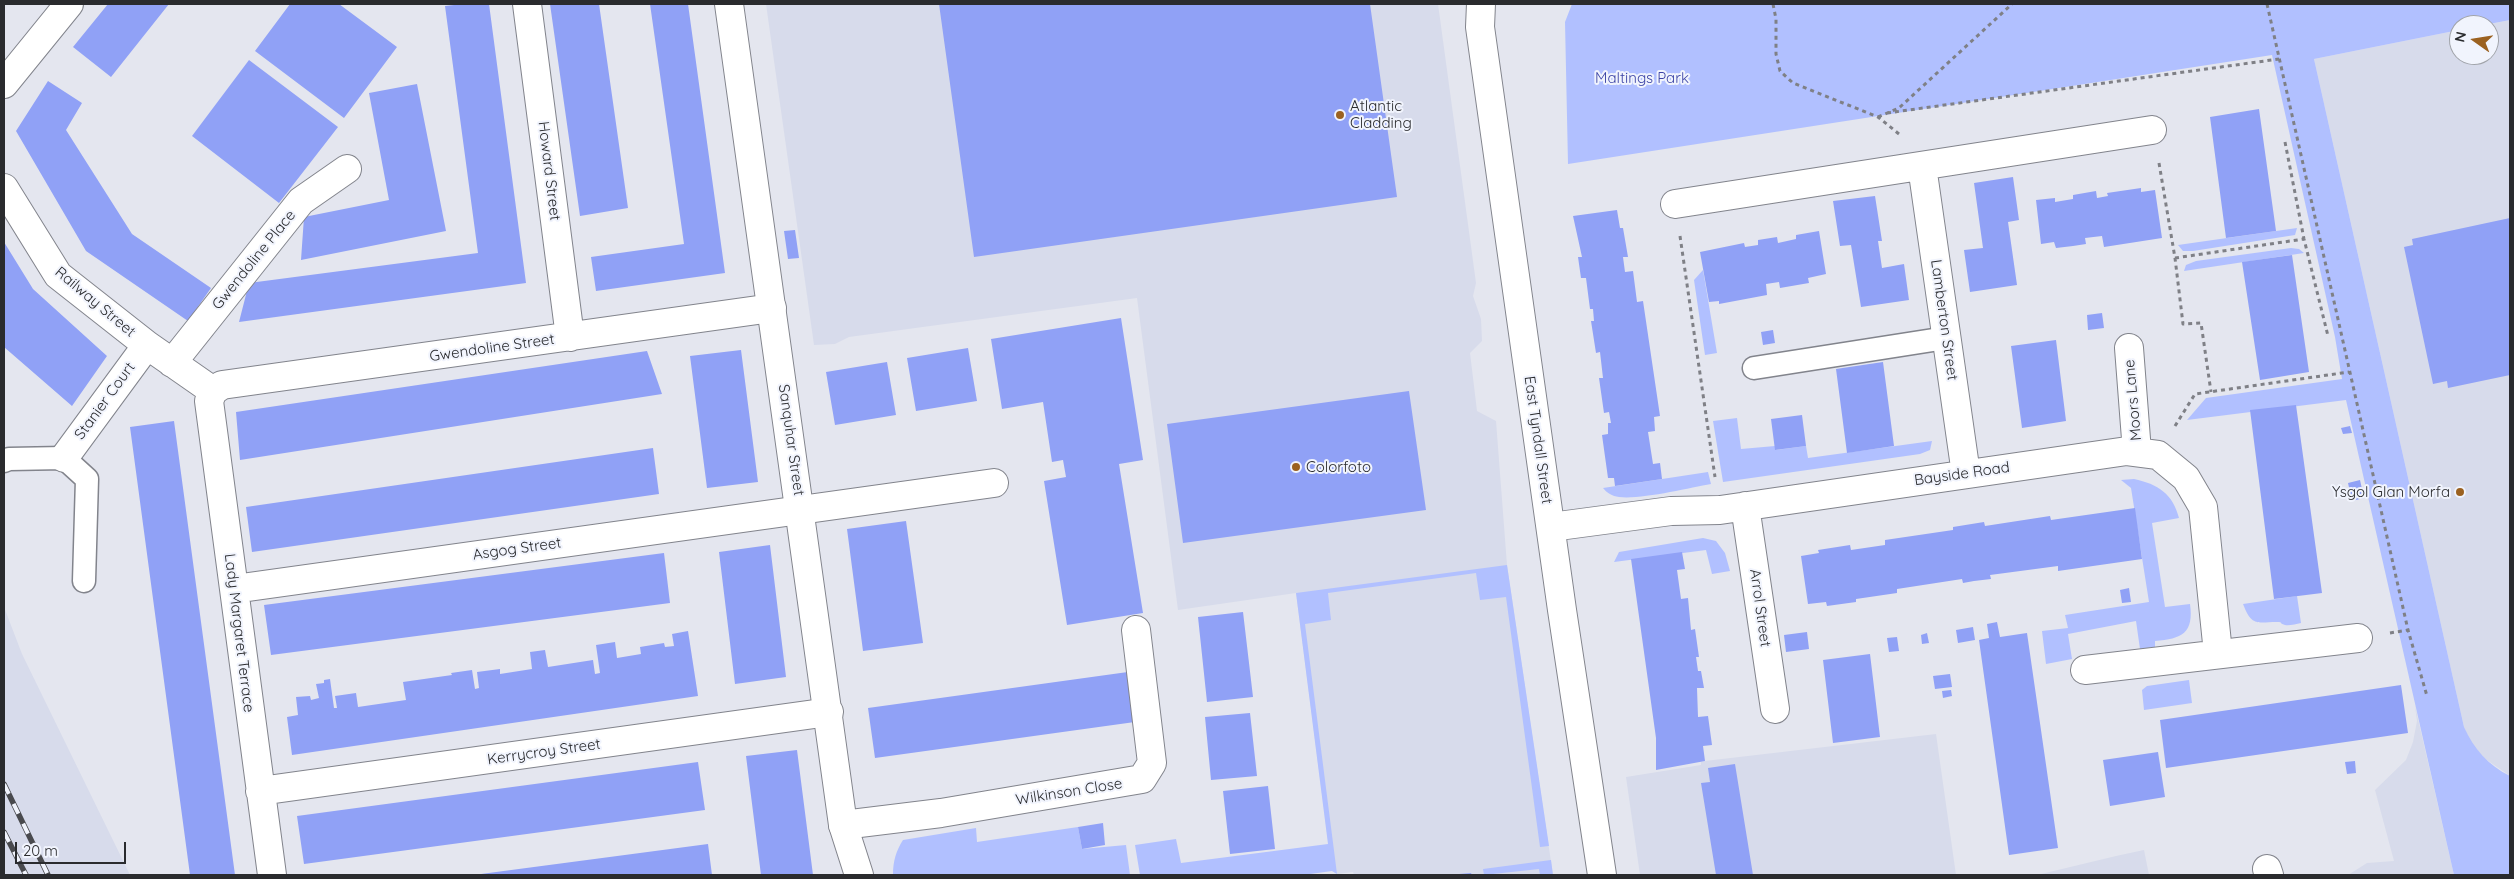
<!DOCTYPE html>
<html>
<head>
<meta charset="utf-8">
<style>
  body { margin:0 }
  #map { position:relative; width:2514px; height:879px; overflow:hidden; background:#e4e6ef; font-family:Quicksand,sans-serif }
  canvas { display:block }
  .frame { position:absolute; inset:0; border:5px solid #2a2b2e; pointer-events:none }
  .north { position:absolute; left:2449px; top:15px; width:50px; height:50px; box-sizing:border-box; background:#f1f4fd; border:1px solid #a1a4aa; border-radius:50%; rotate:283deg; font-size:14px; font-weight:700; line-height:20px; text-align:center; color:#2a2b2e }
  .north::after { content:''; display:block; margin:auto; width:18px; height:22px; background:#9b6120; clip-path:polygon(50% 0,100% 100%,50% 72%,0 100%) }
  .scale { position:absolute; left:15px; top:842px; width:111px; height:22px; box-sizing:border-box; border:2px solid #2a2b2e; border-top:0; padding-left:6px; font-size:15px; line-height:18px; white-space:nowrap; color:#2a2b2e; -webkit-text-stroke:4px #f1f4fd; paint-order:stroke }
</style>
</head>
<body>
<div id="map">
<canvas width="2514" height="879"></canvas>
<div class="frame"></div>
<div class="north">N</div>
<div class="scale">20 m</div>
</div>
<script>
const context = document.querySelector('canvas').getContext('2d');
context.lineJoin = 'round';
function paint(path, color) { context.fillStyle = color; context.fill(path, 'evenodd'); }
function strokePath(path, color, width, dash) { context.strokeStyle = color; context.lineWidth = width; context.lineCap = dash ? 'butt' : 'round'; context.setLineDash(dash || []); context.stroke(path); }
function write(font, color, halo, rows, align = 'center') {
  context.font = font + ' Quicksand,sans-serif'; context.lineWidth = 4; context.setLineDash([]); context.textBaseline = 'middle'; context.strokeStyle = halo; context.fillStyle = color; for (const [text, x, y, turn = 0] of rows) {
    context.save(); context.translate(x, y); context.rotate((+turn || 0) * Math.PI / 180); context.textAlign = isNaN(turn) ? turn : align; if (halo) context.strokeText(text, 0, 0); context.fillText(text, 0, 0); context.restore();
  }
}
paint(new Path2D(`
  M766 4H1438L1476 283 1473 296 1481 319 1482 341 1470 353 1477 411 1496 421 1507 565 1553 875H1354L1353 872 1337 874 1332 871 1296 593 1178 610 1137 298 849 337 835 344 814 345Z
  M2510 20V776L2484 758 2471 744 2464 727 2314 59 2459 30V55H2489V25H2484Z
  M4 607 22 654 130 875H4Z
  M2415 706 2454 875H2348L2367 863 2394 861 2375 790 2406 760 2413 742 2417 721Z
  M1936 734 1956 875H1640L1626 777 1701 765V762L1705 761Z
  M2144 850 2149 875H2037L2116 856Z`), '#d7dbeb');
paint(new Path2D(`
  M1572 4H2510V20L2484 25H2459V30L2314 59 2464 727C2474 749 2488 765 2510 776V875H2454L2346 400 2187 420 2206 398 2342 379 2335 337 2272 55 1568 164 1565 22Z
  M2297 228 2295 235 2193 251H2183L2178 245Z
  M2291 248 2299 249 2304 253 2184 271 2186 265 2196 261Z
  M1703 270 1717 353 1705 355 1694 280Z
  M1737 418 1741 449 1775 446 1776 450 1806 446 1808 458 1932 441 1930 450 1920 454 1723 482 1713 421Z
  M1708 472 1711 484C1689 488 1639 500 1619 497 1612 496 1607 493 1603 488Z
  M2134 479C2158 484 2173 494 2179 518L2152 523 2165 607 2190 604C2194 633 2182 639 2155 641V647L2140 649 2136 621 2068 634 2072 659 2046 664 2042 631 2068 628 2065 615 2149 602 2131 488 2121 480Z
  M1703 538 1716 541 1725 553 1730 571 1712 574 1706 550 1614 562 1619 552Z
  M1507 565 1549 846 1540 847 1506 597 1480 600 1476 573 1328 593 1331 620 1305 624 1337 874 1332 871 1303 875H1140L1135 845 1176 839 1181 863 1328 844 1296 593Z
  M2297 596 2301 623C2296 624 2289 626 2285 625 2278 623 2284 622 2277 622 2257 622 2252 627 2243 604Z
  M2189 680 2192 703 2144 710 2142 690 2147 686Z
  M1078 827 1082 849 1126 845 1130 875H893C893 861 896 851 903 840L976 828 977 842Z
  M1551 860 1553 875H1540L1539 869 1484 875 1483 869Z`), '#b1c0ff');
paint(new Path2D(`
  M108 4H169L111 77 73 47Z
  M290 4H339L397 47 344 118 255 51Z
  M463 4H489L526 283 239 322 249 283 478 253 445 6Z
  M550 4H599L628 208 580 216Z
  M650 4H688L725 273 596 291 591 257 684 244Z
  M939 4H1370L1397 197 974 257Z
  M249 60 338 127 279 203 192 136Z
  M48 81 82 103 66 130 132 234 211 288 188 321 86 251 16 131Z
  M417 84 446 231 301 260 304 217 389 200 369 93Z
  M2259 109 2276 231 2226 238 2210 117Z
  M2013 177 2019 220 2008 222 2017 285 1970 292 1964 250 1983 248 1974 183Z
  M2141 188V192L2155 190 2162 238 2104 247 2102 236 2085 238 2086 244 2073 246 2056 248 2054 242 2041 244 2036 200 2055 198V202L2073 199V195L2096 191 2097 198 2108 196 2107 193Z
  M1875 196 1882 241H1878L1882 268 1904 264 1909 300 1861 307 1851 245 1840 246 1833 201Z
  M1617 210 1620 228H1623L1628 257H1623L1625 272 1633 271 1637 302 1643 301 1660 416 1654 417 1655 431 1648 432 1653 464 1660 463 1662 479 1615 486 1614 478H1608L1602 435 1608 434V423H1611L1609 412 1604 413 1599 378H1603L1600 352 1596 353 1591 321H1594L1593 309H1590L1586 278H1581L1578 257H1582L1573 216Z
  M2510 218V375L2448 388 2447 381 2433 384 2404 247 2413 245 2412 239Z
  M795 230 799 258 788 259 784 231Z
  M1819 231 1826 274 1808 278 1809 283 1780 288 1779 282 1766 284 1767 295 1719 304V301L1709 302 1700 252 1744 243 1745 247 1758 245V240L1777 237 1778 243 1796 239V235Z
  M4 242 33 289 107 356 72 406 4 347Z
  M2292 255 2309 372 2260 380 2242 262Z
  M2102 313 2104 328 2088 330 2087 315Z
  M1121 318 1143 460 1119 464 1143 613 1067 625 1044 481 1066 477 1063 460 1052 462 1043 402 1002 409 991 339Z
  M1773 330 1775 343 1763 345 1761 332Z
  M2056 340 2066 421 2022 428 2011 346Z
  M968 348 977 401 916 411 907 358Z
  M741 350 758 482 707 488 690 356Z
  M647 351 662 394 240 460 236 412Z
  M887 362 896 415 835 425 826 372Z
  M1883 362 1894 446 1847 453 1836 369Z
  M1409 391 1426 510 1183 543 1167 424Z
  M2296 405 2322 593 2274 599 2250 410Z
  M1802 415 1806 446 1775 450 1771 419Z
  M174 421 235 875H190L130 427Z
  M2350 426 2352 433 2343 434 2341 428Z
  M653 448 659 494 252 552 246 507Z
  M2360 480 2364 498 2352 501 2348 483Z
  M2135 508 2142 559 2058 571V566L1990 575 1991 579 1974 581 1963 583 1962 579 1897 589V593L1856 599V602L1827 606 1826 602 1808 604 1801 556 1819 553 1818 550 1850 545 1851 550 1885 545V540L1953 530V527L1984 522 1985 526 2050 516 2051 520Z
  M906 521 923 643 863 651 847 529Z
  M770 545 786 677 735 684 719 552Z
  M1682 552 1685 569 1677 570 1681 599 1688 598 1691 630 1695 629 1699 657H1696L1698 671H1701L1704 688H1697L1698 717 1708 716 1712 745 1703 746 1705 761 1656 770V738L1631 559Z
  M664 553 670 603 271 655 264 605Z
  M2129 588 2131 602 2122 603 2120 590Z
  M1243 612 1253 697 1207 702 1198 617Z
  M1997 622 2000 637 2027 633 2058 848 2009 855 1979 640 1989 638 1987 624Z
  M1973 627 1975 640 1958 643 1956 630Z
  M688 631 698 696 292 755 287 717 298 715 296 697 310 696 311 700 319 698 316 684 324 683V680L330 679 334 708H337L335 696 356 693 358 707 406 700 403 682 452 675 451 673 472 670 475 689 479 688 477 672 500 669V674L532 669 530 652 545 650 548 667 593 660 595 674 600 673 596 645 615 642 617 658 641 654 640 647 664 643 665 647 674 646 672 634Z
  M1807 632 1809 649 1786 652 1784 635Z
  M1927 633 1929 643 1922 644 1921 635Z
  M1897 637 1899 651 1889 652 1887 638Z
  M1870 654 1880 737 1833 743 1823 660Z
  M1135 671 1142 721 875 758 868 708Z
  M1950 674 1952 687 1935 689 1933 676Z
  M2401 685 2408 733 2166 768 2160 720Z
  M1951 690 1952 696 1943 698 1942 691Z
  M1250 713 1257 776 1211 780 1205 717Z
  M797 750 813 875H761L746 756Z
  M2158 752 2165 797 2110 806 2103 760Z
  M2355 761 2356 773 2347 774 2345 762Z
  M698 762 705 810 304 864 297 816Z
  M1735 764 1753 875H1716L1701 783 1710 782 1708 768Z
  M1268 786 1275 849 1230 854 1223 791Z
  M1103 823 1105 845 1082 849 1078 827Z
  M708 844 712 875H481V874Z
  M1471 873 1472 875H1459V874Z`), '#90a1f6');
const lane = new Path2D(`
  M1754 368 1946 338
  M4 461 9 459 64 458 87 479 84 581`);
const street = new Path2D(`
  M527 4 570 337
  M4 84 69 4
  M1922 166 1966 474
  M4 188 58 275 147 345 213 391
  M1675 204 2152 130
  M2129 348 2137 452
  M172 363 301 201 347 169
  M213 391 222 385 772 308
  M213 391 209 401 272 875
  M64 458 147 345
  M1745 506 1775 709
  M1551 527 1671 511 1720 510 2127 451 2158 455 2186 478 2203 507 2218 653
  M234 589 994 483
  M2085 670 2358 638
  M260 791 829 712
  M843 825 941 813 1142 779 1152 763 1136 630
  M2267 869 2269 875`);
const secondary = new Path2D(`
  M729 4 843 825 859 875
  M1481 4 1480 27 1562 610 1602 875`);
strokePath(lane, '#82848c', 25);
strokePath(street, '#82848c', 30);
strokePath(secondary, '#82848c', 30);
strokePath(new Path2D(`
  M1773 4 1776 19V54L1780 71 1793 83 1878 117 1899 134
  M2267 4 2408 630 2427 696
  M1887 113 2279 59
  M1878 117 1899 108 2012 4
  M2285 142 2304 239
  M2159 163 2175 258 2183 324 2201 323 2211 392
  M1680 236 1715 477
  M2175 258 2304 239 2328 336
  M2175 426 2195 394 2349 372
  M2390 633 2408 630`), '#7f8086', 3, [4, 4]);
strokePath(lane, '#fff', 22);
strokePath(street, '#fff', 28);
strokePath(secondary, '#fff', 28);
const rail = new Path2D(`
  M4 784 48 875
  M4 832 26 875`);
strokePath(rail, '#494a4e', 5.5);
strokePath(rail, '#f1f4fd', 4, [11]);
for (const [x, y, r, color] of [
  [1340,115,5,"#9b6120"],
  [1296,467,5,"#9b6120"],
  [2460,492,5,"#9b6120"]
]) { const dot = new Path2D(); dot.arc(x, y, r, 0, 2 * Math.PI); context.fillStyle = color; context.fill(dot); strokePath(dot, '#f1f4fd', 2); }
write('15px', '#3c44a6', '#f1f4fd', [
  ["Maltings Park",1642,78]
]);
write('15px', '#2a2b2e', '#f1f4fd', [
  ["Atlantic",1350,106],
  ["Cladding",1350,123],
  ["Colorfoto",1306,467],
  ["Ysgol Glan Morfa",2450,492,"right"]
], 'left');
write('15px', '#2a2b2e', '#f1f4fd', [
  ["Howard Street",549,171,83],
  ["Gwendoline Place",254,260,-51],
  ["Railway Street",95,302,40],
  ["Lamberton Street",1944,320,82],
  ["Gwendoline Street",492,348,-8],
  ["Moors Lane",2133,400,-95],
  ["Stanier Court",105,401,-54],
  ["Sanquhar Street",791,440,82],
  ["East Tyndall Street",1538,440,82],
  ["Bayside Road",1962,474,-8],
  ["Asgog Street",517,549,-8],
  ["Arrol Street",1760,608,82],
  ["Lady Margaret Terrace",239,633,83],
  ["Kerrycroy Street",544,752,-8],
  ["Wilkinson Close",1069,792,-9]
]);
</script>
</body>
</html>
